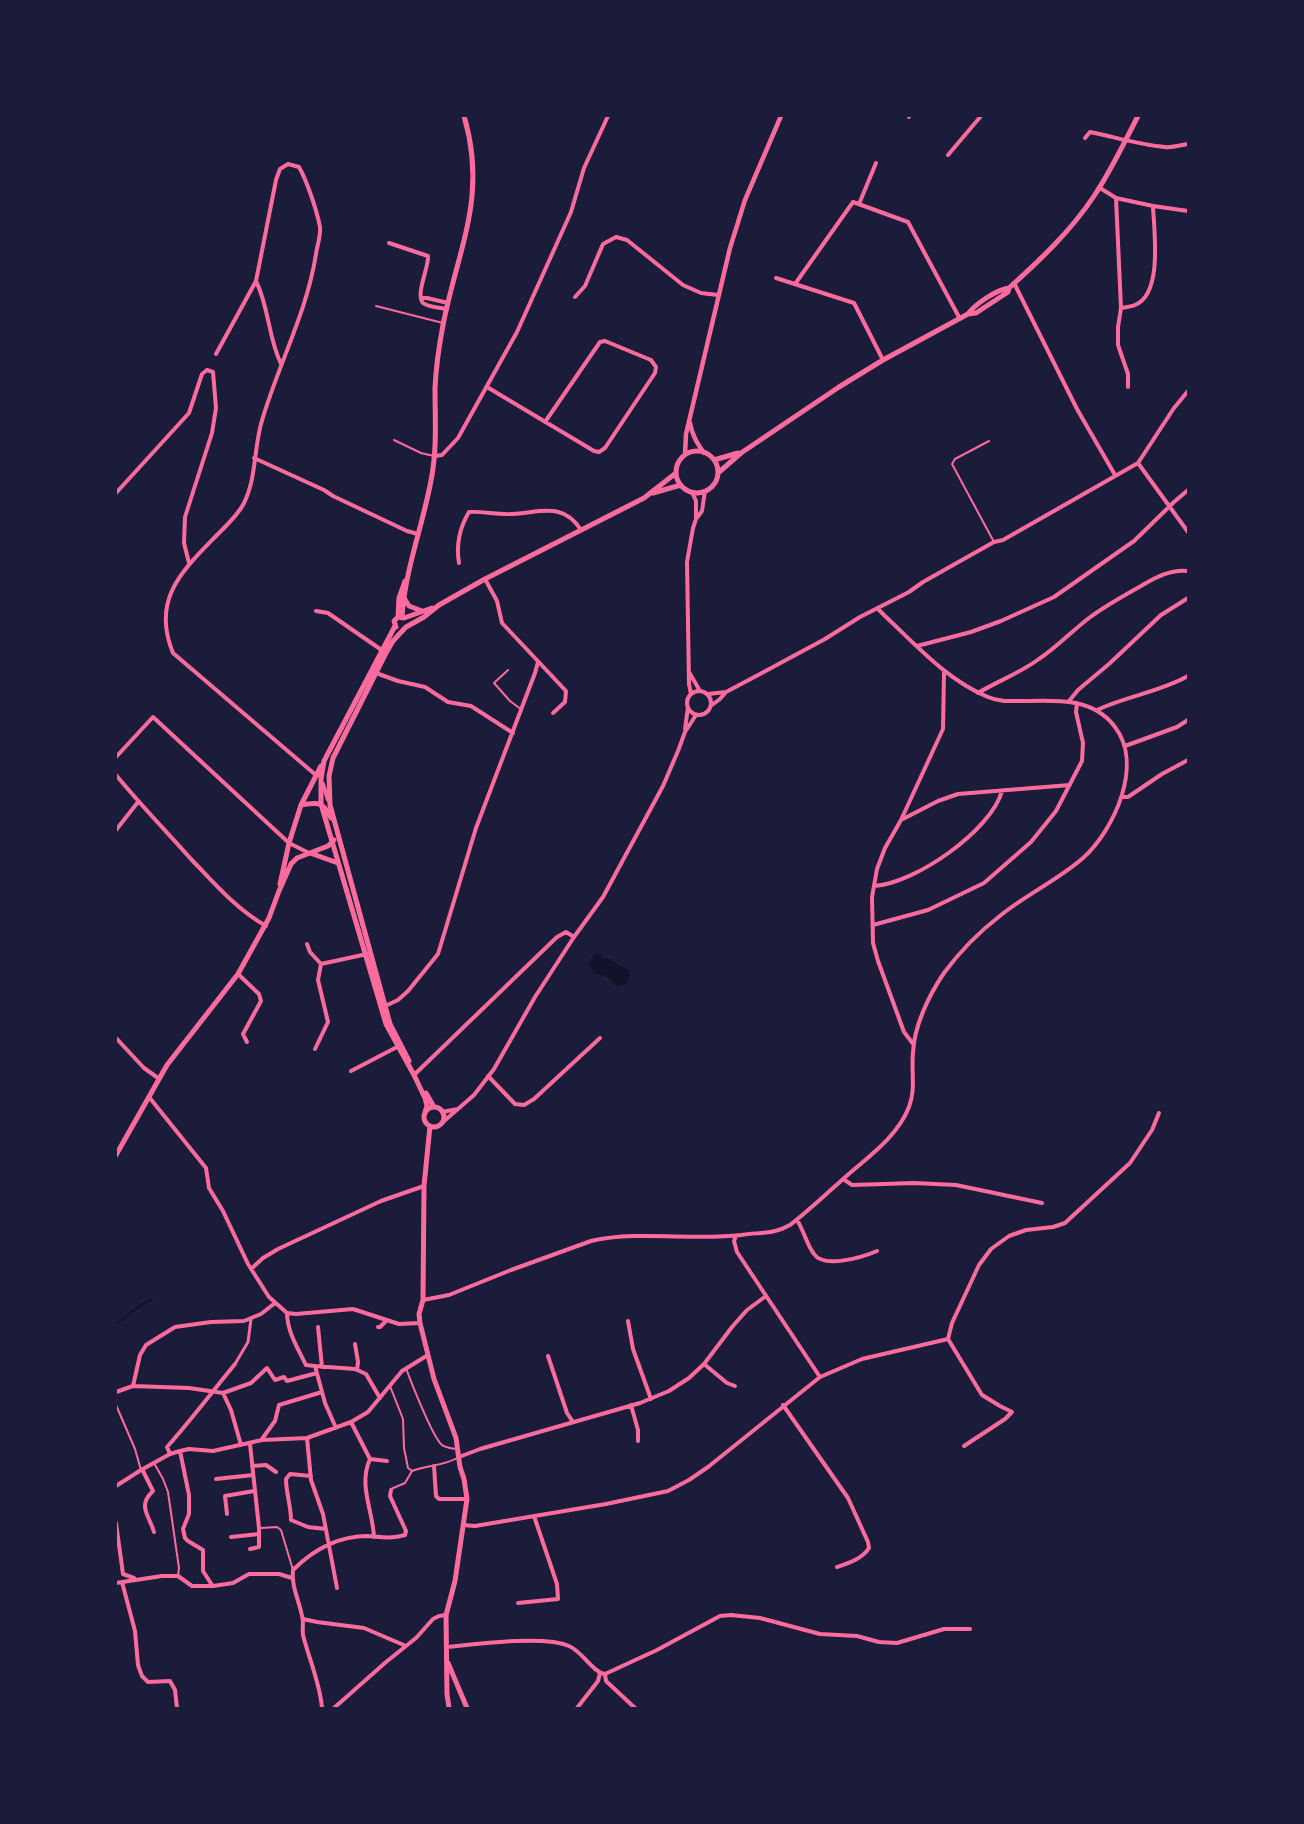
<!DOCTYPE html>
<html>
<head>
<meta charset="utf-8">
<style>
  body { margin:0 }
  #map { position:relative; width:1304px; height:1824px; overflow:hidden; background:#1b1b3a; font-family:"Public Sans",sans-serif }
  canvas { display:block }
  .frame { position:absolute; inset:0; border:117px solid #1b1b3a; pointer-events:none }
</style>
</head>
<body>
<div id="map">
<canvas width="1304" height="1824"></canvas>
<div class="frame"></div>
</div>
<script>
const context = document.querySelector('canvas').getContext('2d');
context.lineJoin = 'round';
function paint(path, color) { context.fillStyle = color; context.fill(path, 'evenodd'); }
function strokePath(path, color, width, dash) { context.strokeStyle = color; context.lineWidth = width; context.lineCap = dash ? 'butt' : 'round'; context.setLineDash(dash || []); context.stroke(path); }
paint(new Path2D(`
  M595 953 601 954 603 959H609L630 971 628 983 616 987C613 979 603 973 594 974L589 962Z`), '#12122b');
strokePath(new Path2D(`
  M116 1324C129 1316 137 1305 152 1299`), '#12122b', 2);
strokePath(new Path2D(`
  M376 306 443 323
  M394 440 421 453 434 456
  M989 441 955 459 952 464 994 542
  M508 670 494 683 510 701 522 710
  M406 1368C411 1382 433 1438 442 1445 446 1448 451 1448 456 1449
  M390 1386 403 1419 404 1448 408 1468 412 1471
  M116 1405 135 1449 141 1470
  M154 1463 163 1479 168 1492 179 1568 178 1576
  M391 1489 405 1483 412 1471C427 1465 445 1466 459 1457
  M261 1528 277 1527 281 1530 293 1570`), '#ff6b9d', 2);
strokePath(new Path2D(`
  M235 1364 248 1342 251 1319`), '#ff6b9d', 3);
strokePath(new Path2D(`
  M909 117V116
  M1085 138 1090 132C1115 137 1139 145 1165 147 1172 148 1181 145 1188 144
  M948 155 981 116
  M1100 188 1116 198 1153 206 1188 211
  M1116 198 1121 308 1118 327V345L1128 374V387
  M859 204 876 163
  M389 243 428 256C429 267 415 295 423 303 428 307 440 308 447 309
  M776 278 854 303 883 360
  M1014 283 1077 409 1115 475
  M795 284 853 202 908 222 960 319
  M575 297 585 286 603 244 616 237 627 240 683 285 701 293 718 295
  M421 298H427L448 303
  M1121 308C1125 307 1131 307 1135 305 1163 294 1154 231 1153 206
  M216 354 256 281
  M281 364C268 337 269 307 256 281L276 180 280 169 288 164 299 167C307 181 317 211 320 227 321 236 317 246 316 254 307 313 277 367 261 424 254 450 256 479 244 503 238 515 227 525 217 535 182 571 151 599 173 653L317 776
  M487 387 594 451 599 452 605 448 655 373 656 367 651 360 605 341 600 342 545 422
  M434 456 442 455 458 438 517 332 571 212 584 168 608 116
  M254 458 324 490 333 496 407 531 418 534
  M1138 463 1188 532
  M692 492 696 501V519
  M116 493 189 413 202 374 207 370 213 372 216 408 212 433 185 517 184 543 189 563
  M459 563C456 545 460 527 469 512 484 511 497 515 512 514 539 513 563 501 581 530
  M485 579 497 601 502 623 566 691 565 702 553 713
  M316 611 328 613 383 651
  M917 646 971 632 1001 621 1054 597 1134 541 1174 502 1188 490
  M689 672 700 691
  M376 673 398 681 425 687 448 702 471 706 513 733
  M687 703a12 12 0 1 1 24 0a12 12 0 1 1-24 0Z
  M978 693C998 681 1020 673 1039 659 1057 647 1072 631 1089 618 1105 606 1123 596 1141 586 1156 577 1171 569 1188 571
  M691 694 689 684 687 562 693 528 696 519 702 511 705 491
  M708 694 726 692 760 674 825 639 860 617 909 592 923 582 994 542 1003 540 1138 463 1174 408 1188 391
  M1069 701 1078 690 1109 664 1161 615 1188 598
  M712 705 720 699 726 692
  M1097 710C1126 696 1160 692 1188 676
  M685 729 688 707
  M1125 746 1177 727 1188 720
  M116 757 153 717 289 843 309 853
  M116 775C139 803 165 830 190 858 213 882 236 909 266 926
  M323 784 328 800
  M1122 797H1128L1162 774 1188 760
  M901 820 938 801 958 794 1070 785
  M116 830 138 802
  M874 886C914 884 991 831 1002 791
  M873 925 928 910 984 883 1031 842 1056 811 1082 761 1083 743 1076 712 1077 703
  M307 944 310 952 321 964
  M238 974 259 994 261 1001 243 1034 247 1042
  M383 1007 398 1000 408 991 438 954 476 828 535 673 538 662
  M116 1038 144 1068 158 1078
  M914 1045 904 1032 878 961 873 943 872 897 877 869 885 848 901 820 943 729 944 673
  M315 1049 328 1022 318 980 321 964 367 954
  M351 1071 397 1047
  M414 1075 557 937 566 932 574 937
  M488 1076 515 1104 524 1105 534 1099 600 1038
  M149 1097 206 1168 209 1188 223 1211 248 1264 269 1297 287 1313 296 1314 353 1309 399 1324 420 1323
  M442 1112 458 1109
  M443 1122 474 1095 494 1069 535 997 574 937 603 897 663 786 678 751 685 732 696 715
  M843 1179 852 1185 914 1183 956 1185 1042 1203
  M797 1220C804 1231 807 1245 814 1254 824 1269 863 1257 877 1251
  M736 1236 734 1241 737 1252 820 1377
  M251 1269 263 1258 278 1249 381 1201 424 1186
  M423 1300 449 1295 511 1270 591 1241C640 1230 691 1241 741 1235 759 1232 773 1235 790 1225 808 1211 825 1195 842 1180 865 1159 897 1138 909 1107 916 1089 911 1071 913 1053 914 1026 929 995 944 973 960 951 979 932 1001 915 1027 894 1058 880 1083 858 1114 830 1144 765 1115 727 1094 698 1057 700 1024 701 1011 701 999 702 988 697 947 680 917 646 885 616L878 609
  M287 1313C287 1331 298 1349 306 1365L315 1366 325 1403 336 1428
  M628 1321 633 1349 651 1399
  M318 1327 322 1367
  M378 1327H380L387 1320
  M948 1339 982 1395 1000 1406 1012 1412 1005 1419 964 1446
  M355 1344 358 1362 357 1370
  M548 1356 567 1413 573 1422
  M704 1364 727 1383 735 1386
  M315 1366 355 1369 366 1374 380 1398
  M133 1386 140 1355 146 1345 175 1327 211 1322 244 1321 261 1314 275 1303
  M116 1392 133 1386 189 1388 223 1393 231 1410 241 1445
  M223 1393 251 1383 267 1368 275 1380 284 1377 287 1381 317 1373
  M631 1405 638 1430V1441
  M783 1405 848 1498 868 1542 869 1548C862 1559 849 1563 837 1567
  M351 1422 370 1459C358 1485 373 1511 374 1537
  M307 1438 311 1480 323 1514 337 1588
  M262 1439 275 1421 279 1405 322 1392
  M250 1444 259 1528V1547L250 1549
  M180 1451 189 1495V1514L183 1529 185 1538 188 1541 203 1550V1571L212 1585
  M170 1454 167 1447C191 1420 212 1392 235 1364
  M459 1457 480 1449 640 1403 669 1391 689 1378 704 1364 732 1327 747 1310 766 1296
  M370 1459 387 1461
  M252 1466 266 1465 276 1472
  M434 1466 436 1496 439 1499H467
  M142 1469 153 1491C137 1506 149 1515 154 1532
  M311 1476 290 1474 286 1479C286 1493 291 1506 291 1520L308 1527 326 1529
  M216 1479 253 1475
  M116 1486 141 1470 170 1454 180 1451 189 1449 213 1451 262 1440 307 1438 351 1422 368 1412 402 1371 428 1355
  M227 1514 225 1496 254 1491
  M116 1523 123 1574 134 1578 135 1580
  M463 1525 475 1526 606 1504 668 1491 689 1480 708 1467 820 1377 862 1359 948 1339 952 1323 979 1265 991 1249 1009 1236 1026 1230 1053 1227 1065 1223 1130 1163 1152 1130 1159 1113
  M231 1537 259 1534
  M122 1582 135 1631 138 1665 142 1676 148 1682 170 1681 175 1690 177 1708
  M116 1583 162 1576H178L192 1586H213L233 1583 249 1574H279L292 1578
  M518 1603 558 1599 557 1584 534 1516
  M303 1619 317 1622 364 1628 406 1646
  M447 1647C475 1644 545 1635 569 1646 583 1652 592 1672 605 1674L657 1650 720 1616 731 1615 760 1618 820 1634 857 1636 879 1642 897 1643 944 1629H970
  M605 1674 606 1681 635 1708
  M322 1708C320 1683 309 1659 303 1635 302 1628 304 1622 302 1616 299 1600 291 1586 293 1570 314 1549 338 1536 368 1536 381 1537 392 1539 405 1535L406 1531 390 1496 391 1490
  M334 1708 386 1662 416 1638 433 1619 439 1616 446 1615
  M577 1708 598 1681 600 1673`), '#ff6b9d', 4);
strokePath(new Path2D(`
  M690 423C692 435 697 443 704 453
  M685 454 686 434 730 248 745 200 781 116`), '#ff6b9d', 4.5);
strokePath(new Path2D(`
  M968 314C975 304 996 290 1009 288
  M676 472a21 21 0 1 1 42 0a21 21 0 1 1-42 0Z
  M714 460 738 453
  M718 473 741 453 839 387 883 360 968 314 976 313 1008 292 1009 288C1039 261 1071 231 1094 196 1111 171 1124 143 1138 116
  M653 493 681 485
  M404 598 409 606 422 611
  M398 617 399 598 405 581
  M402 617C405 568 424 523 432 475 437 446 435 417 435 388 436 367 439 346 443 325 458 248 488 197 464 116
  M395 626 324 761 321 779V804L386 1024 414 1075 425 1098 427 1106 425 1112
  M396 627 394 621 398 617 404 618 432 608
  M406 627 424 617 439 605 485 579 644 498 676 473
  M405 628 393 641 386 653 333 758 329 776 330 805 390 1024 409 1061
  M301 805C318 802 323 801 331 818
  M310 853 338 863
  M280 884 289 843 301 805 321 766
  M426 1093 434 1107
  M424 1117a10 10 0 1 1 20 0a10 10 0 1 1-20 0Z
  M430 1126 424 1186 423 1300 419 1314 420 1323 434 1379 456 1438 460 1467 464 1479 467 1499 455 1581 446 1615 447 1694 449 1708
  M116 1155 167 1065 238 974 269 918 279 891 291 864 297 858 328 846 334 840
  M448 1663 467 1708`), '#ff6b9d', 5);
</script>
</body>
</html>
